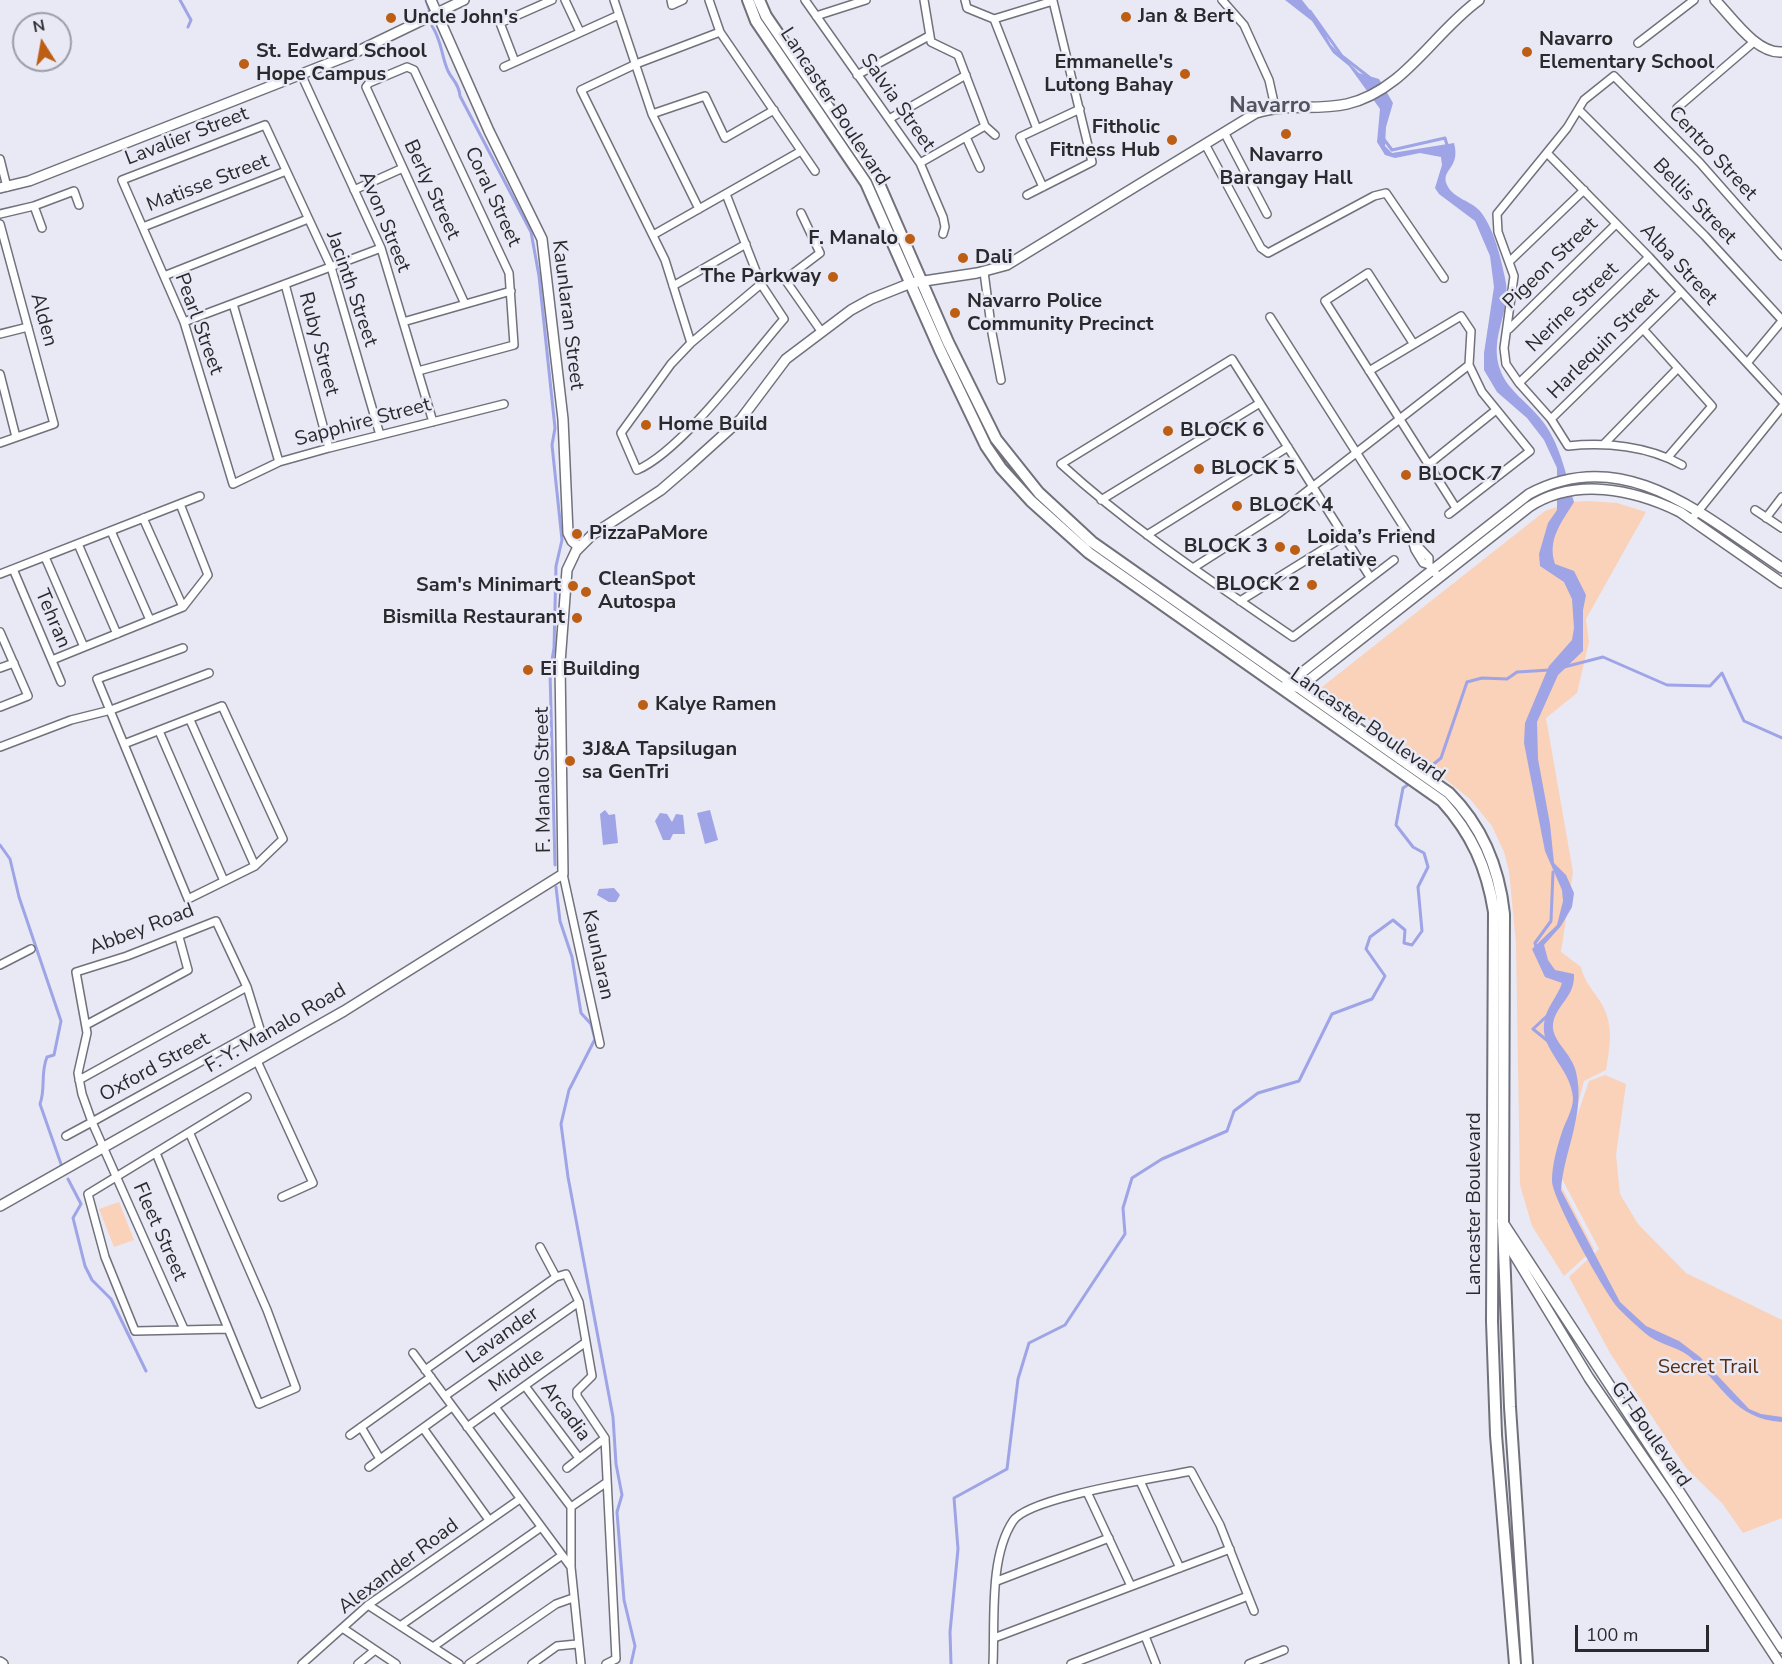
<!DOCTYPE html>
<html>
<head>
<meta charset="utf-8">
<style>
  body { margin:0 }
  #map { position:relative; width:1782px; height:1664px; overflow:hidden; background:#e8e9f5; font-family:"Nunito Sans",sans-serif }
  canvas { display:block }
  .north { position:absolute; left:12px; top:12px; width:60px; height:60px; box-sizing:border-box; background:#e8e9f5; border:2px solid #9c9da5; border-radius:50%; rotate:349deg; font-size:16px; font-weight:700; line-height:24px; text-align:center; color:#2a2a2e }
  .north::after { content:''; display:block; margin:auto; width:21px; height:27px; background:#bc5e14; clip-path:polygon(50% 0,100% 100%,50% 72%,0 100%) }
  .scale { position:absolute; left:1575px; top:1625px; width:134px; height:27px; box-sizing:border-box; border:3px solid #2a2a2e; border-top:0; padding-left:8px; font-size:18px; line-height:21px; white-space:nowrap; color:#2a2a2e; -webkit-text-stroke:4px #e8e9f5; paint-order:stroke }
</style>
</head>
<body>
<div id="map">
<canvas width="1782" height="1664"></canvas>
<div class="north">N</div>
<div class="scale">100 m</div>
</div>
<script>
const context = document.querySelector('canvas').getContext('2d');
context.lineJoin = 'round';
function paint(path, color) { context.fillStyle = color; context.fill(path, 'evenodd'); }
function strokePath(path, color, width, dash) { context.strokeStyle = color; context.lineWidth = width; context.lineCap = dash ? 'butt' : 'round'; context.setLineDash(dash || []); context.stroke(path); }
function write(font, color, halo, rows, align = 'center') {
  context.font = font + ' "Nunito Sans",sans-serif'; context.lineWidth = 5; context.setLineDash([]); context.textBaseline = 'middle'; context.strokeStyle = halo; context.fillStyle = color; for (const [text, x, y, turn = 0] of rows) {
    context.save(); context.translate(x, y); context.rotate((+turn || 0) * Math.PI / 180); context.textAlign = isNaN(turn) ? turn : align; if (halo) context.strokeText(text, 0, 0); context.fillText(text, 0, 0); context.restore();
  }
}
paint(new Path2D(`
  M1587 501 1617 503 1646 512 1586 619 1589 642 1577 693 1546 718 1573 872 1561 952 1581 967C1585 986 1600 996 1606 1013 1613 1031 1609 1052 1606 1070L1584 1081 1565 1151 1589 1081 1605 1075 1626 1084 1616 1155 1620 1194 1638 1224 1686 1273 1782 1320V1518L1743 1533 1722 1503 1686 1468 1610 1353 1569 1277 1599 1249 1561 1177 1559 1182 1594 1249 1564 1276 1532 1226 1520 1185 1516 943 1509 871 1504 852 1492 826 1470 799 1380 727 1322 693V687L1545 511 1573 502Z
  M119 1202 134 1240 114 1247 99 1209Z`), '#fad1b9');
paint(new Path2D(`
  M1285 0H1302L1317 19 1331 45 1359 73 1379 79 1393 103 1386 127 1385 146 1392 153 1454 143C1461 169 1440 169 1447 185 1453 198 1469 200 1479 210 1493 225 1501 258 1505 278 1513 312 1487 337 1501 372 1508 390 1528 403 1540 418 1560 442 1565 472 1574 502 1561 523 1547 540 1555 564L1574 571 1586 595 1583 610V651L1558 675 1537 722 1538 759 1550 824 1554 863 1566 875 1574 893 1572 907 1561 926 1544 945 1548 960 1555 970 1574 974C1575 998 1556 1004 1553 1024 1551 1041 1572 1053 1576 1072 1586 1113 1564 1150 1561 1190L1620 1302 1646 1326 1679 1341 1700 1357 1749 1409 1761 1414 1782 1417V1422C1733 1419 1723 1384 1689 1356 1676 1346 1657 1344 1645 1333 1637 1326 1627 1317 1619 1309 1605 1294 1552 1198 1552 1181 1552 1165 1557 1147 1562 1132 1566 1120 1573 1110 1573 1098 1571 1068 1541 1051 1544 1024 1545 1009 1558 996 1562 983L1545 977 1532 949 1557 925 1563 901 1562 890 1545 851 1524 743 1525 723 1549 666 1572 640 1574 628 1572 599 1564 582 1540 566 1539 554 1548 523 1557 510V468L1544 440 1527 418 1497 392 1484 370V353L1494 287 1490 256 1475 221 1439 194 1435 188 1442 165 1441 157 1420 153 1395 158 1385 155 1377 142 1380 109 1349 66 1333 53 1312 21Z
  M605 810 609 815 615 814 618 843 603 845 600 814Z
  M710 810 718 840 705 844 697 813Z
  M660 813 667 814 672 822 676 814 683 815 685 834H673L670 840H663L655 821Z
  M614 888 620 895 616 902H609L597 895 599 889Z`), '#9ea4e5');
strokePath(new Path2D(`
  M180 0 191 20 188 27
  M426 0 429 9
  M1310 11 1342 56 1369 77
  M432 26C442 41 441 55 448 71 453 81 459 84 460 96L531 232 539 276 555 428 552 445 562 540 556 566 554 648 550 672 555 865
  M1383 138 1392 150 1445 138 1447 145
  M1564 667 1603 657 1667 685 1710 686 1722 673 1744 721 1782 738
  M1424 772 1441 758 1467 682 1482 678 1507 679 1517 672 1550 670
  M0 845 10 859 19 897 61 1021 54 1055 47 1057C40 1074 46 1088 40 1104L61 1164
  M556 887 560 921 572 957 581 1013 591 1024 595 1039 569 1090 561 1124 568 1177 613 1417 616 1464 622 1495 617 1512 624 1600 635 1646 631 1664
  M1536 947 1535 943 1551 921 1553 872
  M1548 1015 1533 1029 1549 1042
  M68 1179 81 1204 73 1218 85 1266 92 1280 111 1299 146 1371
  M951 1664 950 1632 958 1549 954 1498 1007 1469 1018 1379 1029 1343 1065 1325 1125 1234 1123 1208 1132 1178 1162 1159 1227 1131 1234 1111 1258 1093 1299 1081 1332 1014 1372 999 1385 976 1366 949 1370 937 1393 920 1405 930 1404 943 1412 945 1422 931 1418 887 1428 867 1424 853 1413 847 1396 825 1403 788 1412 782`), '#9ea4e5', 3);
const minor = new Path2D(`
  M565 0 580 32
  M614 0 652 114 699 209
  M671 0 672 5 683 0
  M709 0 720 32 815 171
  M805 0 920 163 943 217 945 227 943 234
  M924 0 931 42 958 55 985 126 995 135
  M965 0 967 8 994 19 1037 129
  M1222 0 1244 25 1269 80 1275 107
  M816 16 866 0
  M994 19 1053 1 1092 162 1027 195
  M1638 43 1694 0
  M515 62 500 23 552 0
  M504 67 619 15
  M301 74 381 248 433 422
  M857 75 929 36
  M1677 108 1755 41
  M1579 110 1705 236 1782 320
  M652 114 705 96 725 138 774 110
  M889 119 966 75
  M1224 132 1267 214
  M966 137 980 168
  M1205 144 1261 248 1268 253 1374 196 1386 193 1444 278
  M1547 153 1649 257 1782 401
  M0 159 7 187
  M920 163 985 126
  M1043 187 1020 137 1080 109
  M354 190 403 168
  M726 194 761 284 784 319C750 358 682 451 637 470L621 433 671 364 691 343 761 284
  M34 206 42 228
  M801 213 820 253 787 278 786 281 821 331
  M0 214 34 206 74 191 79 205
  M0 224 54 424 0 443
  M143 227 286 171
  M653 235 801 151
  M1510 261 1584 190
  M984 272 992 333 1001 380
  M164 276 308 219
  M285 284 329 448
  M673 286 746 244
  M233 304 279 462
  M1270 317 1412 540 1415 550 1423 563 1429 565 1439 578
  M184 322 381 248
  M403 322 511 291
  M1509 329 1616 224
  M1643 329 1712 406 1668 457
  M0 334 28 327
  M691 343 665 260 581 90 636 64 720 32
  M1413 343 1368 273 1325 301 1456 508
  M1747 363 1782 321
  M418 371 514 345 509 273 414 70 407 67 369 83 366 87 465 304
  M1369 371 1461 316 1471 331 1469 365 1482 392 1530 451 1449 514
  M0 374 16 437
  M1519 383 1649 257
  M1551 419 1681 292
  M380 435 331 267 265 125 122 180 184 322 233 484 279 462 329 448 504 404
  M1604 444 1678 368
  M1429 464 1496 410
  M1682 465C1648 446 1606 442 1568 446L1551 419 1519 383 1506 364 1504 348 1514 276 1498 232 1497 214 1567 128 1584 100 1614 76 1700 163 1782 256
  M1101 500 1260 403
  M1755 510 1782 528
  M143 518 183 607
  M1766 518 1782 497
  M1691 520 1782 407
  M111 531 150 620
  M1147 535 1288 447
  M1412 540 1429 558V565
  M78 544 117 634
  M45 557 84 647
  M1193 568 1279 513 1469 365
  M13 569 61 682
  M0 574 200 496
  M1370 577 1232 359 1061 464C1133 530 1213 582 1293 637L1394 560
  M1240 601 1345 536
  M0 632 28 696 0 707
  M52 660 183 607 208 575 180 504
  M0 668 14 663
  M190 720 255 866
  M159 731 224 881
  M124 744 222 706 283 839 255 866 188 899 97 679 183 648
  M0 747 71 720 111 710 209 673
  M563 874 600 1044
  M0 965 31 949
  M86 1025 188 970 179 937
  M257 1061 313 1183 282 1197
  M79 1080 247 987
  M66 1136 92 1122 260 1029 247 987 216 921 127 956 76 972 87 1033 78 1073 82 1094 92 1122 184 1329
  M156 1153 259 1404 296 1388 267 1310 190 1134
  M540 1247 556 1277
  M228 1329 135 1331 105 1257 88 1194 247 1097
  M413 1353 571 1567
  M425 1370 556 1277 566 1274 579 1302 592 1376 577 1391V1396L605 1438 616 1659 606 1664
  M525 1386 579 1458
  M445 1396 579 1302
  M495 1407 571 1507V1567L581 1664
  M361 1427 380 1459
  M467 1427 586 1342
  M423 1428 489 1520
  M350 1435 431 1377
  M369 1467 452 1407
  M567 1468 605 1438
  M1140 1481 1180 1568
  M1087 1492 1131 1586
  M571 1507 607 1482
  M997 1581 1109 1538
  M368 1605 459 1664
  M400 1626 540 1528
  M344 1629 396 1664
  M1145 1636 1156 1664
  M994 1638 1230 1549
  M433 1647 561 1556
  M302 1664 368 1605 520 1499
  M358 1664 375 1650
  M469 1664 556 1604 573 1598
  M532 1664 557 1646 577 1644
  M993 1664C995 1621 989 1557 1013 1521 1029 1497 1158 1478 1191 1471L1220 1525 1254 1611
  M1071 1664 1248 1596
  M1249 1664 1284 1650`);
const tertiary = new Path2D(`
  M431 0 489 131 542 239 563 419 568 533 572 541 579 547
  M1715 0C1732 17 1756 54 1782 52
  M0 188 29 181 350 55 464 0
  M1285 686 1529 494C1625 442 1706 518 1782 568
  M1294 687H1300L1529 507C1575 477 1633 489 1680 512L1782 583
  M0 1206 344 1011 563 874 560 663 567 570 576 551 592 535 661 490 690 465 741 419 786 359 851 310 871 299 911 283 977 273 1007 265 1256 113C1286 103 1316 111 1347 104 1404 91 1434 32 1479 0
  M1502 1221 1782 1648
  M1504 1238 1589 1378 1670 1496 1780 1664
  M0 1662 3 1664`);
const secondary = new Path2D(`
  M748 0 756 21 866 183 940 350 986 446 1001 468 1031 501 1089 553 1442 801C1472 834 1487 868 1494 912L1492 1321 1496 1435 1515 1664
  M759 0 766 16 876 177 948 342 996 439 1039 493 1092 542 1449 793C1483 827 1499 867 1504 914L1503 1223 1510 1407 1527 1664`);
strokePath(minor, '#70717b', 10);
strokePath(tertiary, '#70717b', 12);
strokePath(secondary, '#70717b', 14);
strokePath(minor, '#fff', 7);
strokePath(tertiary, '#fff', 9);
strokePath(secondary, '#fff', 10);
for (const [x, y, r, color] of [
  [1126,17,6,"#bc5e14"],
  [391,18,6,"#bc5e14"],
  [1527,52,6,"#bc5e14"],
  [244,64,6,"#bc5e14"],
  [1185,74,6,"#bc5e14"],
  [1286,134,6,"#bc5e14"],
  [1172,140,6,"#bc5e14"],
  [910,239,6,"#bc5e14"],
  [963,258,6,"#bc5e14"],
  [833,277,6,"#bc5e14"],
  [955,313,6,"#bc5e14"],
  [646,425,6,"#bc5e14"],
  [1168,431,6,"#bc5e14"],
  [1199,469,6,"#bc5e14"],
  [1406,475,6,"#bc5e14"],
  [1237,506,6,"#bc5e14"],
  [577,534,6,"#bc5e14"],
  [1280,547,6,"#bc5e14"],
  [1295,550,6,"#bc5e14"],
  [1312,585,6,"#bc5e14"],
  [573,586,6,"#bc5e14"],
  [586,592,6,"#bc5e14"],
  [577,618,6,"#bc5e14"],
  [528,670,6,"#bc5e14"],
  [643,705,6,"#bc5e14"],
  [570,761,6,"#bc5e14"]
]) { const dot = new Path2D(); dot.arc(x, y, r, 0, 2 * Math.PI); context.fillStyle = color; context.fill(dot); strokePath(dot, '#e8e9f5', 2); }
write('bold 20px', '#2a2a2e', '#e8e9f5', [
  ["Jan & Bert",1138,17],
  ["Uncle John's",403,18],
  ["Navarro",1539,40],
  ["Elementary School",1539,63],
  ["St. Edward School",256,52],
  ["Hope Campus",256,75],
  ["Emmanelle's",1173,63,"right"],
  ["Lutong Bahay",1173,86,"right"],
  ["Fitholic",1160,128,"right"],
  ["Fitness Hub",1160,151,"right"],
  ["Navarro",1286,156,"center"],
  ["Barangay Hall",1286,179,"center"],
  ["F. Manalo",898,239,"right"],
  ["Dali",975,258],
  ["The Parkway",821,277,"right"],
  ["Navarro Police",967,302],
  ["Community Precinct",967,325],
  ["Home Build",658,425],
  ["BLOCK 6",1180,431],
  ["BLOCK 5",1211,469],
  ["BLOCK 7",1418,475],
  ["BLOCK 4",1249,506],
  ["PizzaPaMore",589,534],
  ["Loida’s Friend",1307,538],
  ["relative",1307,561],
  ["BLOCK 3",1268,547,"right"],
  ["CleanSpot",598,580],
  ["Autospa",598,603],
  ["BLOCK 2",1300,585,"right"],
  ["Sam's Minimart",561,586,"right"],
  ["Bismilla Restaurant",565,618,"right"],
  ["Ei Building",540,670],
  ["Kalye Ramen",655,705],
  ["3J&A Tapsilugan",582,750],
  ["sa GenTri",582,773]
], 'left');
write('20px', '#2a2a2e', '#e8e9f5', [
  ["Salvia Street",897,103,55],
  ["Lancaster Boulevard",834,107,57],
  ["Lavalier Street",187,137,-21],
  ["Centro Street",1712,154,47],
  ["Matisse Street",208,184,-21],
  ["Berly Street",431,190,65],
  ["Coral Street",492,197,65],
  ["Bellis Street",1694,202,46],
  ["Avon Street",384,222,68],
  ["Pigeon Street",1551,264,-44],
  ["Alba Street",1678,265,47],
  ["Jacinth Street",351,289,71],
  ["Nerine Street",1573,308,-44],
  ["Kaunlaran Street",567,315,83],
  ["Alden",43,320,75],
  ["Pearl Street",198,324,70],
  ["Ruby Street",318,344,75],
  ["Harlequin Street",1604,344,-45],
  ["Sapphire Street",363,423,-15],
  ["Tehran",52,619,67],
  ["Lancaster Boulevard",1367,726,35],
  ["F. Manalo Street",544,780,-91],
  ["Abbey Road",142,930,-21],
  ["Kaunlaran",597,955,78],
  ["F. Y. Manalo Road",276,1029,-30],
  ["Oxford Street",155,1068,-29],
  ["Lancaster Boulevard",1475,1204,-90],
  ["Fleet Street",159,1232,66],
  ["Lavander",503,1336,-35],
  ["Middle",517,1371,-35],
  ["Arcadia",565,1412,53],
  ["GT Boulevard",1650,1435,55],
  ["Alexander Road",399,1567,-37]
]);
write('20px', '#582d11', '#e8e9f5', [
  ["Secret Trail",1708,1368]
]);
write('bold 22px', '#52535c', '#e8e9f5', [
  ["Navarro",1270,107]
]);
</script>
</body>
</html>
